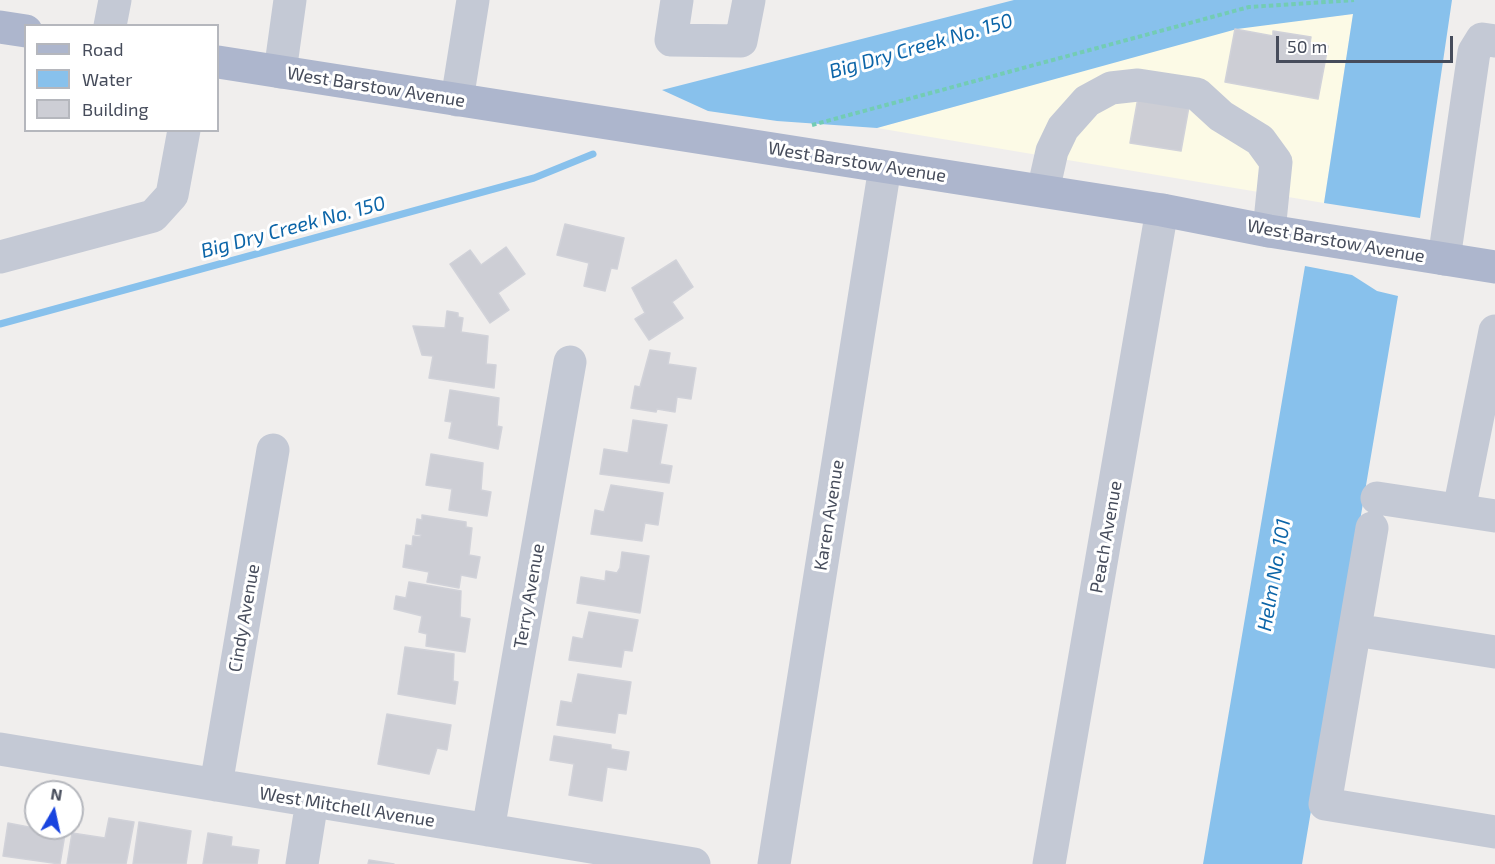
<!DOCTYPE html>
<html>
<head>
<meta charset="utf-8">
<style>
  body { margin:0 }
  #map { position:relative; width:1495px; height:864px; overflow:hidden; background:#f0eeed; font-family:"Exo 2",sans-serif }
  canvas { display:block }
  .legend { position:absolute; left:24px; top:24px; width:195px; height:108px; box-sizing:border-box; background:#fff; border:2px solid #b5b7bd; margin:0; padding:8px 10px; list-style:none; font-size:18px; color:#464c5b }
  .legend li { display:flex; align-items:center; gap:12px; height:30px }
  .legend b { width:30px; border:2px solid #b5b7bd }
  .north { position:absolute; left:24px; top:780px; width:60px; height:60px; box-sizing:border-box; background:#fff; border:2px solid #b5b7bd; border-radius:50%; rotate:9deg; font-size:16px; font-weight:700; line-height:24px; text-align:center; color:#464c5b }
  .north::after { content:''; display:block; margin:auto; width:21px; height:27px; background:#1944df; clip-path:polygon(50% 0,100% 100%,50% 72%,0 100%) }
  .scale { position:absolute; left:1276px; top:36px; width:177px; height:27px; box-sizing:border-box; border:3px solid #464c5b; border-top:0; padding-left:8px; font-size:18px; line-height:21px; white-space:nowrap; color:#464c5b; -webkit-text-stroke:4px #fff; paint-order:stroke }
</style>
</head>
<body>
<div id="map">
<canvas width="1495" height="864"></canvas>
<ul class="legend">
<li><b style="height:8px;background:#adb6cd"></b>Road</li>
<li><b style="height:16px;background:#88c1ec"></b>Water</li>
<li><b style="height:16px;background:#cdced5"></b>Building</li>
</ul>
<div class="north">N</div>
<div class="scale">50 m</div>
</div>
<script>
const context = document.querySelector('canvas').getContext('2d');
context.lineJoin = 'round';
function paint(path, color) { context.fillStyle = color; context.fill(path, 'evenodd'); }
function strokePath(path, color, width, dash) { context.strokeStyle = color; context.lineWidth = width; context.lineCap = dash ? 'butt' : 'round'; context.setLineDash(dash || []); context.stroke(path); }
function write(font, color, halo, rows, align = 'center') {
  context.font = font + ' "Exo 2",sans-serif'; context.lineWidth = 6; context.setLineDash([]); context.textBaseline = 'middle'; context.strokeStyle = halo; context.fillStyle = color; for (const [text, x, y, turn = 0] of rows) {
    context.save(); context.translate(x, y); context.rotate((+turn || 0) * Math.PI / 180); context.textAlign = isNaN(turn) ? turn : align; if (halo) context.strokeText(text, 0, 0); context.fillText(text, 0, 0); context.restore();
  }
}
paint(new Path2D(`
  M1353 14 1324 203 877 128 1237 28Z`), '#fcfae6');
paint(new Path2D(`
  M1014 0H1452L1420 218 1324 203 1353 14 1237 29 877 128 777 121 708 111 662 90Z
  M1305 266 1352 275 1377 291 1398 296 1302 864H1203Z`), '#88c1ec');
strokePath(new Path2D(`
  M0 324 534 178 593 154`), '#88c1ec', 7);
const building = new Path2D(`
  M1235 29 1273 36V31L1311 37 1310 43 1328 46 1318 99 1225 82Z
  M1139 92 1190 101 1181 151 1130 143Z
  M565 224 624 238 617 269 611 268 605 291 584 286 589 263 557 255Z
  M506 247 525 274 498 293 509 310 490 323 450 264 470 250 481 265Z
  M676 260 693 287 672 302 683 318 649 340 635 319 645 313 632 288Z
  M447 311 458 313V317L463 318 461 332 488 336 486 364 496 365 494 388 429 378 433 356 422 355 413 326 445 328Z
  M650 350 670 353 668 364 696 368 691 399 677 397 675 412 657 409 656 412 631 408 635 386 640 387Z
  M450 390 499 398 497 426 502 427 498 449 449 438 452 422 445 421Z
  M633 420 667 425 660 464 672 466 669 483 600 474 604 449 628 453Z
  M431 454 483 463 481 490 491 492 487 516 449 510 452 489 426 485Z
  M611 485 663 493 658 525 645 523 642 541 591 534 595 510 604 512Z
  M422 515 466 522V527L472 528 469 555 480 557 476 578 461 575 459 588 427 582 429 572 403 567 406 545 412 546 413 536 420 537 421 535 415 534 417 519 422 520Z
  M622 552 649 556 640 613 577 603 581 577 605 581 606 571 617 573 620 568Z
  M409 582 461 591 460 617 470 619 465 652 426 646 427 634 419 632 422 616 394 609 396 596 406 598Z
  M589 612 638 620 632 651 624 650 621 667 569 660 573 637 583 639Z
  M405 647 454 654 453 681 458 682 455 704 398 694Z
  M578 674 631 682 626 714 618 713 615 733 557 725 561 701 572 703Z
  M387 714 451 725 447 750 437 748 429 774 378 764Z
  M554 736 611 745V749L629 752 626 770 607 767 602 801 569 795 574 764 550 760Z
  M109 818 134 822 126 864H67L72 833 105 838Z
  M139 822 191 831 186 864H133Z
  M8 823 39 829 66 828 60 864 3 856Z
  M208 833 232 837 231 846 259 850 257 864H203Z
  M369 860 394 864H368Z`);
paint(building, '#cdced5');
strokePath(building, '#d1d2d9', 1.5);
strokePath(new Path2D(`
  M812 125 1249 7 1354 0`), '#73ccb4', 4, [4.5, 3]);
strokePath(new Path2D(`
  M677 0 671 40 741 41 749 0
  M110 26 115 0
  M280 72 290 0
  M457 100 473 0
  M1043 191 1052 151 1063 128 1087 101 1111 88 1138 85 1197 94 1221 116 1260 140 1276 162 1269 231
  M0 257 153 216 172 195 184 130
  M1444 259 1474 52 1482 39 1495 41
  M1377 498 1495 516
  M1459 510 1495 331
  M1372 528 1325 804 1495 832
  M1355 630 1495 652
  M0 749 694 864
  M216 785 273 450
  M488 830 570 362
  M302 864 312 801
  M774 864 885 167
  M1049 864 1162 210`), '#c4c9d5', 33);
strokePath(new Path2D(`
  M0 27 26 31
  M218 62 1162 210 1269 231 1495 267`), '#adb6cd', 33);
write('18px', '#464c5b', '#fff', [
  ["West Barstow Avenue",376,87,9],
  ["West Barstow Avenue",857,162,9],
  ["West Barstow Avenue",1336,241,10],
  ["Karen Avenue",829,515,-81],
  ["Peach Avenue",1106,537,-80],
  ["Terry Avenue",529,596,-80],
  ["Cindy Avenue",244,618,-80],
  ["West Mitchell Avenue",347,807,9]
]);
write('italic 20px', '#0c65a8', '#fff', [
  ["Big Dry Creek No. 150",921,46,-16],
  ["Big Dry Creek No. 150",293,227,-15],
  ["Helm No. 101",1274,575,-80]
]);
</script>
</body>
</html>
